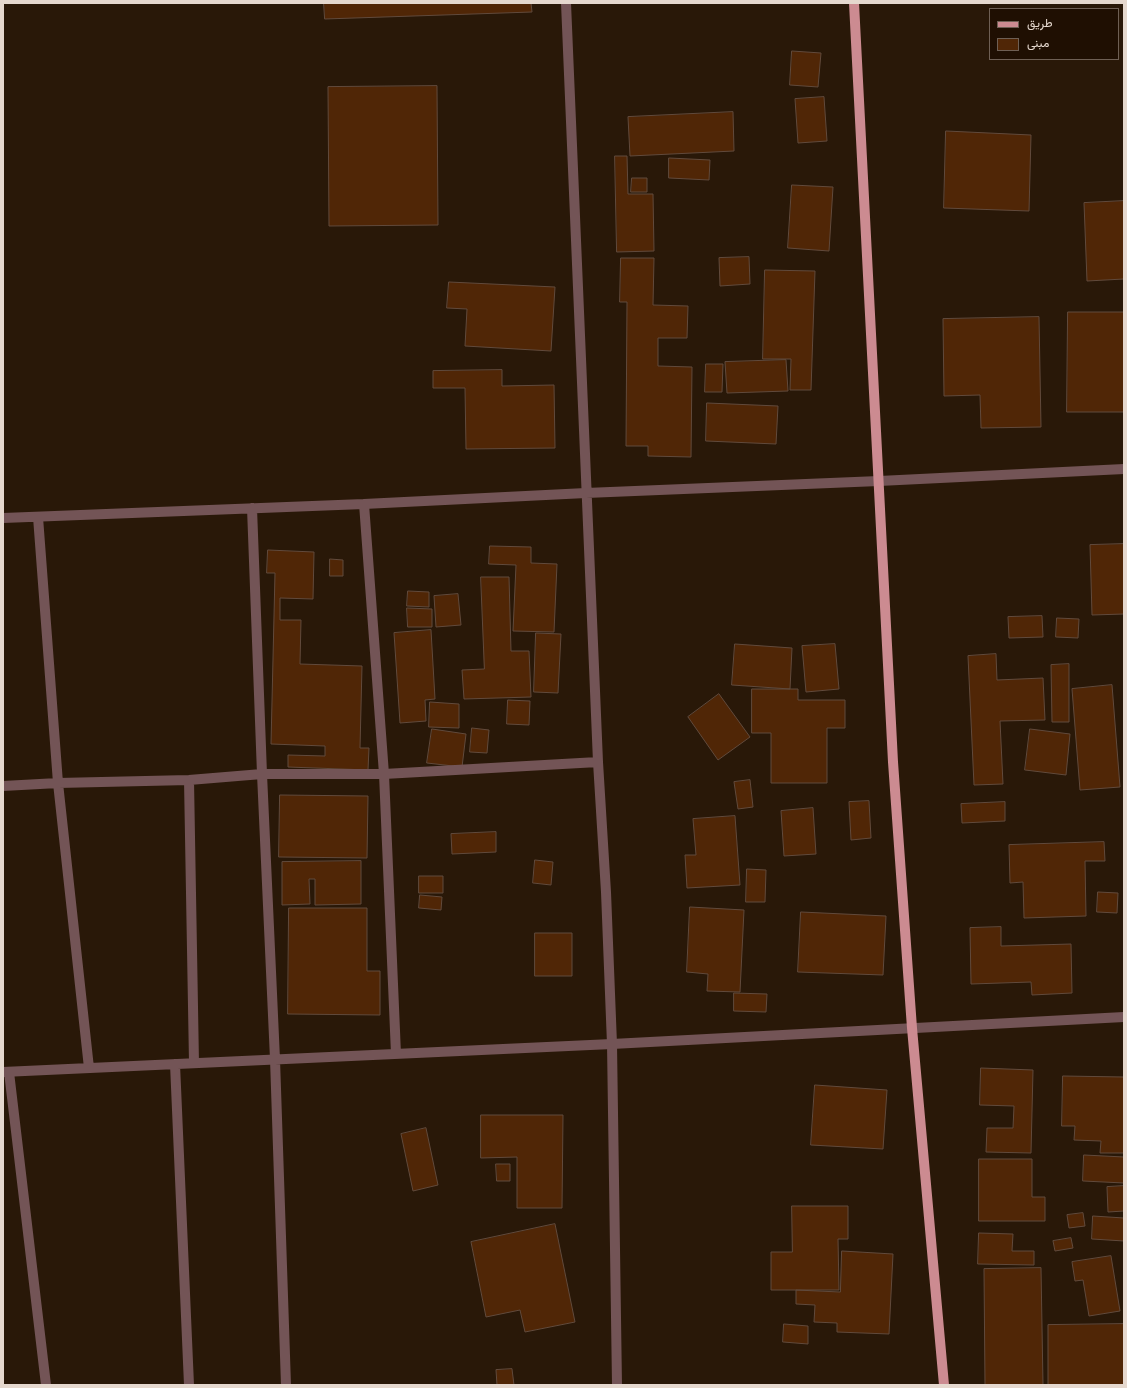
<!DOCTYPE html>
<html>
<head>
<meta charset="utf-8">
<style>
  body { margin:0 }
  #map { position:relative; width:1127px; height:1388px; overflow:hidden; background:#291808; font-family:Montserrat,Vazirmatn,sans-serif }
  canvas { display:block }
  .frame { position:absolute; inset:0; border:4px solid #e5d8ce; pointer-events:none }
  .legend { position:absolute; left:989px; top:8px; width:130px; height:52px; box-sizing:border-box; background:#1f0f02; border:1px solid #6e5f54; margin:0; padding:5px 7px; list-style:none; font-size:12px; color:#e5d8ce }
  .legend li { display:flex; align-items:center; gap:8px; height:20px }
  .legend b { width:20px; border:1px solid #6e5f54 }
</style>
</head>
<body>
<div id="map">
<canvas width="1127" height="1388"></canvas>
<div class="frame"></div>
<ul class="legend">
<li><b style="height:5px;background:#cc8b91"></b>طريق</li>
<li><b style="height:11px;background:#502606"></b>مبنى</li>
</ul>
</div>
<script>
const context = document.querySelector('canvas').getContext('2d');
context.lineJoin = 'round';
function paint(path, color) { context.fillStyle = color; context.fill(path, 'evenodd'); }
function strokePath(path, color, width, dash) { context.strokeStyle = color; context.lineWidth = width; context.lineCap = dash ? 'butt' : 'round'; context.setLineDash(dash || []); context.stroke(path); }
const building = new Path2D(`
  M324 3H531L532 12 325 19Z
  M792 51 821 53 818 87 790 85Z
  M437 86 438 225 329 226 328 87Z
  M824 97 827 141 798 143 795 99Z
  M733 112 734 151 630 156 628 117Z
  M946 131 1031 135 1029 211 944 208Z
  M615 156H627L628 194H653L654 251 617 252Z
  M669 158 710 160 709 180 669 178Z
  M632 178H647V192H631Z
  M792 185 833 187 829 251 788 248Z
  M1124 201V279L1087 281 1084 203Z
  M749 257 750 284 720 286 719 258Z
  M621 258H654L653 305 688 306 687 338H658V366L692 367 691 457 648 456V446H626L627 302H620Z
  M765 270 815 271 811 390H790L791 359H763Z
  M449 282 555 287 551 351 465 346 467 309 447 308Z
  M1068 312H1124V412H1067Z
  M1039 317 1041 427 981 428 980 395 944 396 943 319Z
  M786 360 788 391 727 393 725 362Z
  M706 364H723L722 392H705Z
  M502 370V386L554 385 555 448 466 449 465 388H433V371Z
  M707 403 778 406 776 444 706 441Z
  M1124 544V614L1092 615 1090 545Z
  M490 546 531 547V563L557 564 554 632 513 631 516 565 489 564Z
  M268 550 314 552 313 599 280 598V620H301L300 664 362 666 360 748H369L368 770 288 767V755L325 756V746L271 744 275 573H267Z
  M330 559 343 560V576H330Z
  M481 577H509L511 651H529L531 697 464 699 462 670 484 669Z
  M408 591 429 592V607L407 606Z
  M458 594 461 625 436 627 434 596Z
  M407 608 432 609V627H408Z
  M1042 616 1043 637 1009 638 1008 617Z
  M1057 618 1079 619 1078 638 1056 637Z
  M431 630 435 699 425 700 426 721 400 723 394 633Z
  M536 633 561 634 558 693 534 692Z
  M735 644 792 648 790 689 732 685Z
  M835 644 839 689 806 692 802 646Z
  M996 654 997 680 1043 678 1045 720 1000 721 1003 784 974 785 968 656Z
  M1069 664V722H1052L1051 665Z
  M1112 685 1120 787 1080 790 1072 689Z
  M752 689H798V700H845V728H827V783H771V733H752Z
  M719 694 750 737 718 760 688 717Z
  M508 700 530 701 529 725 507 724Z
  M430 702 459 704V728L429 727Z
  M472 728 489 730 487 753 470 752Z
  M432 729 466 734 462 767 427 763Z
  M1030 729 1070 734 1066 775 1025 770Z
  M750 780 753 807 738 809 734 782Z
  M280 795 368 796 367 858 279 857Z
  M869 801 871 838 851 840 849 802Z
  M1005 802V821L962 823 961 804Z
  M813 808 816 854 784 856 781 811Z
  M735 816 740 885 687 888 685 855H696L693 819Z
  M496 832V852L452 854 451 834Z
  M1104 842 1105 861H1085L1086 916 1024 918 1023 882 1010 883 1009 845Z
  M535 860 553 862 551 885 533 883Z
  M361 861V904L315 905V879H309L310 904 282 905V862Z
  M747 869 766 870 765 902H746Z
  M419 876H443V893H419Z
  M1098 892 1118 893 1117 913 1097 912Z
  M420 895 442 897 441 910 419 908Z
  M690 907 744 910 740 992 707 991 708 974 687 972Z
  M289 908H367V971H380V1015L288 1014Z
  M801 912 886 916 883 975 798 972Z
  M1001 927V946L1071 944 1072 993 1032 995 1031 982 971 984 970 928Z
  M535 933H572V976H535Z
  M734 993 767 994 766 1012 734 1011Z
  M981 1068 1033 1070 1031 1153 986 1152 987 1128H1013L1014 1106 980 1105Z
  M1063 1076 1124 1077V1153H1100L1101 1141 1074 1140 1075 1126H1062Z
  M815 1085 887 1090 883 1149 811 1145Z
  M481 1115H563L562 1208H517V1157L481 1158Z
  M426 1128 438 1185 413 1191 401 1134Z
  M1084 1155 1124 1157V1183L1083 1181Z
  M979 1159H1032V1197H1045V1221H979Z
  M496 1164H510V1181H497Z
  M1124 1186V1211L1108 1212 1107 1187Z
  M792 1206H848V1239H838L839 1290H771V1252H792Z
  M1083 1213 1085 1226 1069 1228 1067 1215Z
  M1093 1216 1124 1218V1241L1092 1239Z
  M555 1224 575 1322 525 1332 520 1310 486 1317 471 1242Z
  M979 1233 1013 1234 1012 1251H1034V1265L978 1264Z
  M1071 1238 1073 1248 1055 1251 1053 1241Z
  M842 1251 893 1254 889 1334 837 1332V1323L814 1322 815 1305 796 1304V1290L840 1292Z
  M1111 1256 1120 1311 1089 1316 1083 1280 1075 1281 1072 1262Z
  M1041 1268 1043 1385H985L984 1269Z
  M784 1324 808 1326V1344L783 1342Z
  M1124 1324V1385H1048V1325Z
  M512 1369 514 1385H497L496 1370Z`);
paint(building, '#502606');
strokePath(building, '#614a3c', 1);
strokePath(new Path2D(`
  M566 3 598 762 606 892 612 1044 617 1385
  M364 504 384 774 396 1054
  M252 508 262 774 275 1059 286 1385
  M38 517 58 783 89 1068
  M3 518 364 504 586 493 879 481 1124 469
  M189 780 194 1063
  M3 786 58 783 189 780 262 774H384L598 762
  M175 1064 189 1385
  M3 1072 612 1044 1124 1017
  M9 1072 46 1385`), '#735456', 10);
strokePath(new Path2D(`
  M854 3 893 762 912 1028 944 1385`), '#cc8b91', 10);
</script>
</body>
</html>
